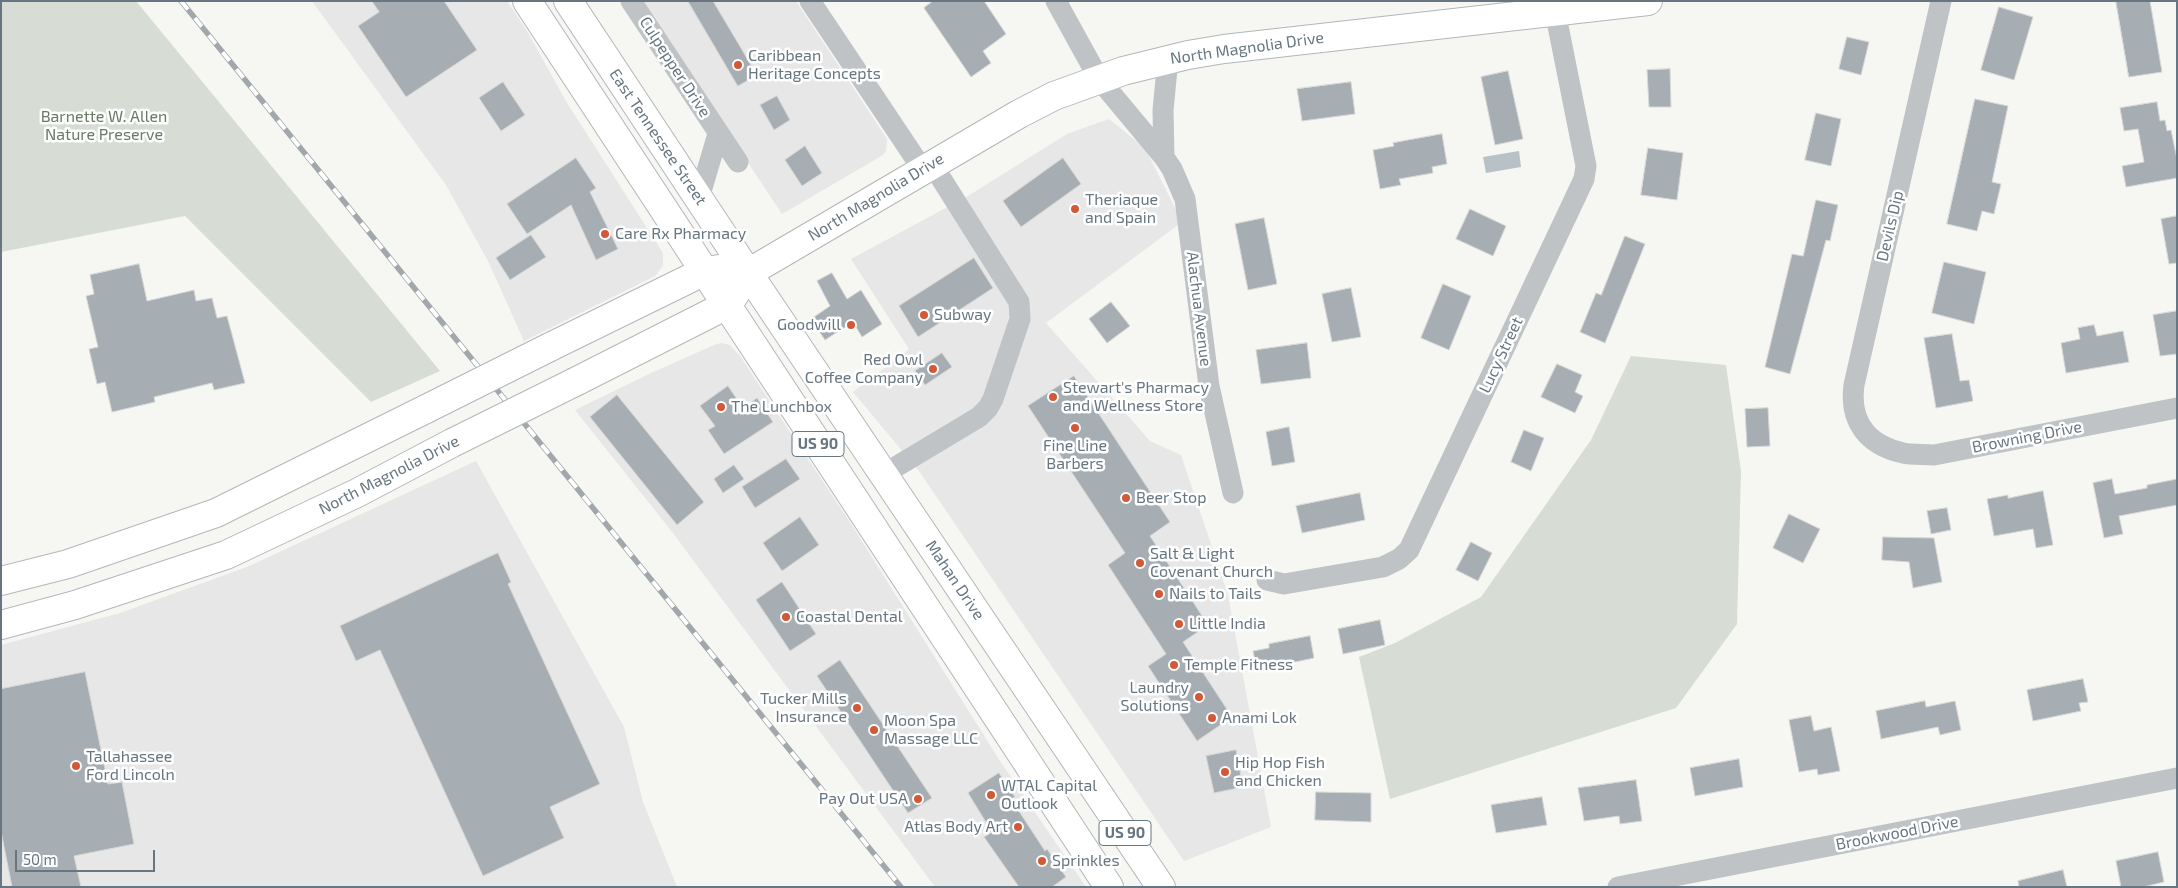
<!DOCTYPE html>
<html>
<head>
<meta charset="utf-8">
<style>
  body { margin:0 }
  #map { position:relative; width:2178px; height:888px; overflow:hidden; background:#f6f6f3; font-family:"Exo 2",sans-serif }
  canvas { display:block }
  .frame { position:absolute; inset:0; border:2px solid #687681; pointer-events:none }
  .scale { position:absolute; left:15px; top:850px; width:140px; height:22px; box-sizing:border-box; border:2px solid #687681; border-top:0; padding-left:6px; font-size:15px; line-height:18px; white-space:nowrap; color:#687681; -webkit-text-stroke:4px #fff; paint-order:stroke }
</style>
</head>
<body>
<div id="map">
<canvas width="2178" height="888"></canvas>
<div class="frame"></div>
<div class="scale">50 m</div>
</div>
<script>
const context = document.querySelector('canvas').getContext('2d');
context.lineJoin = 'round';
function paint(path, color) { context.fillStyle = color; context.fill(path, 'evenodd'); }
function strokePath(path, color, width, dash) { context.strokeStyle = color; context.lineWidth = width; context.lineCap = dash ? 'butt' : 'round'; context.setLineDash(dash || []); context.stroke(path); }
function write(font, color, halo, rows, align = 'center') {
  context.font = font + ' "Exo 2",sans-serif'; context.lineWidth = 5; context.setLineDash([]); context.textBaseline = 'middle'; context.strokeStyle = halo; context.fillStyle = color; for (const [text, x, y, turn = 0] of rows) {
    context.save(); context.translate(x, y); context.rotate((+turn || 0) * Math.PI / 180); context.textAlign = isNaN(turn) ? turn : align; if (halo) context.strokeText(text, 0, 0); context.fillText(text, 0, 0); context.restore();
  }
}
paint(new Path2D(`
  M312 1H507L527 31 567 103 663 253V266L655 276 524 341 488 261 446 185Z
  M641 1H796L887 139 886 151 883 155 782 214Z
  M1109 119 1145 148 1182 222 1046 323 1150 441 1181 455 1228 595 1271 827 1184 861 919 471 853 392 909 349 851 259 968 196 1067 134Z
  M721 343 730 345 740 356 853 527 1000 761 1086 887H935L673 533 575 410 649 374 714 345Z
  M476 461 624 727 643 802 677 887H1V645L120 613 247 567Z`), '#e6e7e6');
paint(new Path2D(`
  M1 1H136L440 371 371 402 185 216 1 252Z
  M1631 356 1726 365 1741 471 1737 624 1676 708 1390 799 1359 657 1395 643 1481 597 1591 440Z`), '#d7dcd4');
paint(new Path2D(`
  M1519 151 1521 167 1486 173 1483 157Z`), '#b8c2c6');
const building = new Path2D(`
  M372 1H444L477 50 406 97 358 26 379 12Z
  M688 1H713L757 75 738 86Z
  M933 1H984L1006 34 983 51 991 63 971 77 924 8Z
  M2116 1H2150L2162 72 2129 77Z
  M1999 7 2033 17 2014 80 1981 70Z
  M1847 37 1869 42 1861 75 1839 69Z
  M1670 69 1671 107H1649L1647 70Z
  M1508 71 1523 139 1495 145 1481 77Z
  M503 82 525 115 501 131 479 98Z
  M1351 82 1355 114 1302 121 1297 89Z
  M777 96 790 120 774 130 760 105Z
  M1975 99 2008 106 1992 182 2001 184 1994 214 1982 211 1977 231 1947 224Z
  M2157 102 2160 121 2165 120 2167 131 2171 130 2177 159V178L2126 187 2122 166 2144 162 2138 129 2124 131 2120 108Z
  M1816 113 1841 119 1831 166 1805 160Z
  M1442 134 1447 164 1432 167 1433 173 1399 179 1401 185 1380 189 1373 150 1394 146 1393 143Z
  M805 146 822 173 802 186 785 160Z
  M1648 148 1683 153 1677 200 1641 195Z
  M576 158 596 188 590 192 618 249 596 260 571 205 527 234 507 204Z
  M1063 158 1081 184 1021 227 1003 201Z
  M1816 200 1838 205 1830 241 1826 240 1790 374 1765 367 1792 254 1803 256Z
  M1470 209 1506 226 1493 256 1456 239Z
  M2177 216V263L2169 264 2161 219Z
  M1264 218 1277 284 1248 290 1235 224Z
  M531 235 546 257 510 280 496 258Z
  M1625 236 1645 244 1605 343 1580 332 1596 293 1601 295Z
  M974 258 993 288 918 337 899 306Z
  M1944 262 1986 272 1974 324 1932 313Z
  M139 264 147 301 194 290 196 301 212 298 217 318 227 316 245 383 214 390 212 383 154 397 155 402 112 412 105 382 97 384 89 349 98 347 86 296 94 294 90 275Z
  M832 273 847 299 861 290 882 324 862 337 853 322 825 340 811 319 830 306 817 281Z
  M1443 284 1471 296 1449 350 1421 338Z
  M1351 288 1361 337 1332 342 1322 294Z
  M1111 302 1130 326 1107 343 1089 319Z
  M2177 311V354L2160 356 2153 315Z
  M2094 325 2097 336 2123 331 2129 362 2066 373 2061 343 2080 339 2078 328Z
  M1952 334 1960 381 1969 380 1973 401 1936 408 1924 338Z
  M1307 343 1311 378 1261 384 1256 350Z
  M942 353 952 367 925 385 915 371Z
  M1557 364 1582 375 1575 392 1583 396 1575 413 1541 397Z
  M1074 376 1170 522 1150 536 1208 625 1183 642 1232 717 1197 741 1148 666 1166 654 1108 565 1125 553 1028 406Z
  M728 386 743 408 757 398 773 422 724 454 708 430 715 426 700 406Z
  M617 395 704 502 677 525 590 417Z
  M1768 408 1770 446 1747 447 1745 409Z
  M1289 427 1295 462 1272 466 1266 432Z
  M1524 430 1544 438 1531 471 1511 462Z
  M786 459 800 479 755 508 742 487Z
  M734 465 744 479 723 493 714 479Z
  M2112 479 2115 494 2147 488V485L2177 479V505L2119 516 2123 534 2104 538 2093 483Z
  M2043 491 2053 545 2036 548 2033 529 1994 536 1987 499 2008 495V498Z
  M1360 493 1365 520 1302 533 1296 506Z
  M1947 508 1951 530 1931 534 1927 511Z
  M1789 514 1820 529 1803 563 1773 548Z
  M800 517 819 545 782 571 763 543Z
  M1883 537 1934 538 1942 582 1913 588 1909 562 1882 560Z
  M1471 542 1492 553 1478 581 1456 570Z
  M498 553 511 582 508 584 600 784 550 807 564 838 483 876 380 650 356 661 340 626Z
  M782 582 816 634 790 651 756 600Z
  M1380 620 1385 645 1343 654 1338 629Z
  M1310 636 1314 658 1257 670 1253 651 1269 648V644Z
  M840 660 932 798 908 813 817 676Z
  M85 672 108 784 122 782 134 844 74 856 81 887H12L1 831V689Z
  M2083 679 2088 702 2079 703 2081 711 2033 721 2027 690Z
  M1925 701 1926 707 1955 701 1961 730 1940 735 1938 727 1881 739 1876 711Z
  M1811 716 1814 731 1831 727 1840 771 1818 775 1817 769 1799 772 1789 720Z
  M1236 750 1243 787 1214 793 1206 756Z
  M1739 759 1743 787 1695 796 1690 768Z
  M999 773 1015 797 1011 799 1045 851 1047 849 1066 877 1052 887H1019L984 837 992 832 968 793Z
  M1636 780 1642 821 1620 824 1619 816 1584 821 1578 788Z
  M1316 792 1371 793V822L1315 820Z
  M1542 797 1547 825 1496 833 1491 805Z
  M2158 852 2164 882 2143 887H2121L2116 861Z
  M2063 870 2067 887H2019L2018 881Z`);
paint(building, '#a7aeb3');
strokePath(building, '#d7d7d5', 1);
const secondary = new Path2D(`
  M550 347 705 271 726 268 748 273
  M577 381 713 312 733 297 748 273 1019 114 1054 96 1123 71 1188 55 1224 49 1648 1
  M1 581 68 564 216 513 426 409
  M1 625 75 605 226 555 357 493 452 443`);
const primary = new Path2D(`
  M527 1 1109 887
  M568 1 748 273 1161 887`);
strokePath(secondary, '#b2b7ba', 30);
strokePath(primary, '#b3b7ba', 30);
strokePath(new Path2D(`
  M631 1 738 162
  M810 1 923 170
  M1056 1 1099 79 1164 157 1172 169 1185 199 1209 386 1233 493
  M1941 1 1854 385C1849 421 1867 445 1903 453 1912 455 1924 454 1934 455L2177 408
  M1164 157 1163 110 1168 59
  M699 198 718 134
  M884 474 979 417 988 408 993 399 1020 319 1019 302 932 164
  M1267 580 1284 584 1383 567 1399 559 1409 550 1584 179 1586 166 1555 11
  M1618 887 2177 778`), '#bfc3c6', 21);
strokePath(secondary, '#fff', 28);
strokePath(primary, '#fff', 28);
const rail = new Path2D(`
  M181 1 901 887`);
strokePath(rail, '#a1a7ab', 5.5);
strokePath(rail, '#fff', 4, [11]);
const secondaryBridge = new Path2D(`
  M426 409 550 347
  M452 443 577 381`);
strokePath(secondaryBridge, '#b2b7ba', 30, []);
strokePath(secondaryBridge, '#fff', 28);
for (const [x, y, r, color] of [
  [738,65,5,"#d25937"],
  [1075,209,5,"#d25937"],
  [605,234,5,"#d25937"],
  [924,315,5,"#d25937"],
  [851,325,5,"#d25937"],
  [933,369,5,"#d25937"],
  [1053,397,5,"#d25937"],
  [721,407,5,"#d25937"],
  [1075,428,5,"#d25937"],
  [1126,498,5,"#d25937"],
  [1140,563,5,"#d25937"],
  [1159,594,5,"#d25937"],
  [786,617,5,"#d25937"],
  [1179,624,5,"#d25937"],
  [1174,665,5,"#d25937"],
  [1199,697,5,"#d25937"],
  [857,708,5,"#d25937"],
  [1212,718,5,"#d25937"],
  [874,730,5,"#d25937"],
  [76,766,5,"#d25937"],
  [1225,772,5,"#d25937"],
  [991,795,5,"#d25937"],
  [918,799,5,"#d25937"],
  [1018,827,5,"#d25937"],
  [1042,861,5,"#d25937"]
]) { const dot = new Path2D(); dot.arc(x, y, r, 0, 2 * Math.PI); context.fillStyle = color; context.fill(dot); strokePath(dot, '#fff', 2); }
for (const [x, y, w] of [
  [818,444,52],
  [1125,833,52]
]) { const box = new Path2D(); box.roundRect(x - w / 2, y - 12.5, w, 25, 4); context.fillStyle = '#fff'; context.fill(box); strokePath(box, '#687681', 1); }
write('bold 15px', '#687681', null, [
  ["US 90",818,444],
  ["US 90",1125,833]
]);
write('16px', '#687681', '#fff', [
  ["North Magnolia Drive",1247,48,-8],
  ["Culpepper Drive",675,67,57],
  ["East Tennessee Street",658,137,56],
  ["North Magnolia Drive",876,197,-31],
  ["Devils Dip",1890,226,-77],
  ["Alachua Avenue",1199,309,83],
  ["Lucy Street",1501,355,-65],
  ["Browning Drive",2027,437,-11],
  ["North Magnolia Drive",389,475,-27],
  ["Mahan Drive",955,580,56],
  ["Brookwood Drive",1897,833,-11]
]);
write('16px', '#687681', '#fff', [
  ["Caribbean",748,56],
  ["Heritage Concepts",748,74],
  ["Theriaque",1085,200],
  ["and Spain",1085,218],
  ["Care Rx Pharmacy",615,234],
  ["Subway",934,315],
  ["Goodwill",841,325,"right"],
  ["Red Owl",923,360,"right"],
  ["Coffee Company",923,378,"right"],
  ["Stewart's Pharmacy",1063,388],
  ["and Wellness Store",1063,406],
  ["The Lunchbox",731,407],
  ["Fine Line",1075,446,"center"],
  ["Barbers",1075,464,"center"],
  ["Beer Stop",1136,498],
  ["Salt & Light",1150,554],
  ["Covenant Church",1150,572],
  ["Nails to Tails",1169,594],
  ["Coastal Dental",796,617],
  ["Little India",1189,624],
  ["Temple Fitness",1184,665],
  ["Laundry",1189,688,"right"],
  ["Solutions",1189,706,"right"],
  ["Tucker Mills",847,699,"right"],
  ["Insurance",847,717,"right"],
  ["Anami Lok",1222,718],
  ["Moon Spa",884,721],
  ["Massage LLC",884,739],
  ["Tallahassee",86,757],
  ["Ford Lincoln",86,775],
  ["Hip Hop Fish",1235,763],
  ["and Chicken",1235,781],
  ["WTAL Capital",1001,786],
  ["Outlook",1001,804],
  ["Pay Out USA",908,799,"right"],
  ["Atlas Body Art",1008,827,"right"],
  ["Sprinkles",1052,861]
], 'left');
write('16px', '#6a7966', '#fff', [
  ["Barnette W. Allen",104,117],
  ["Nature Preserve",104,135]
]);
</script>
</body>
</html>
